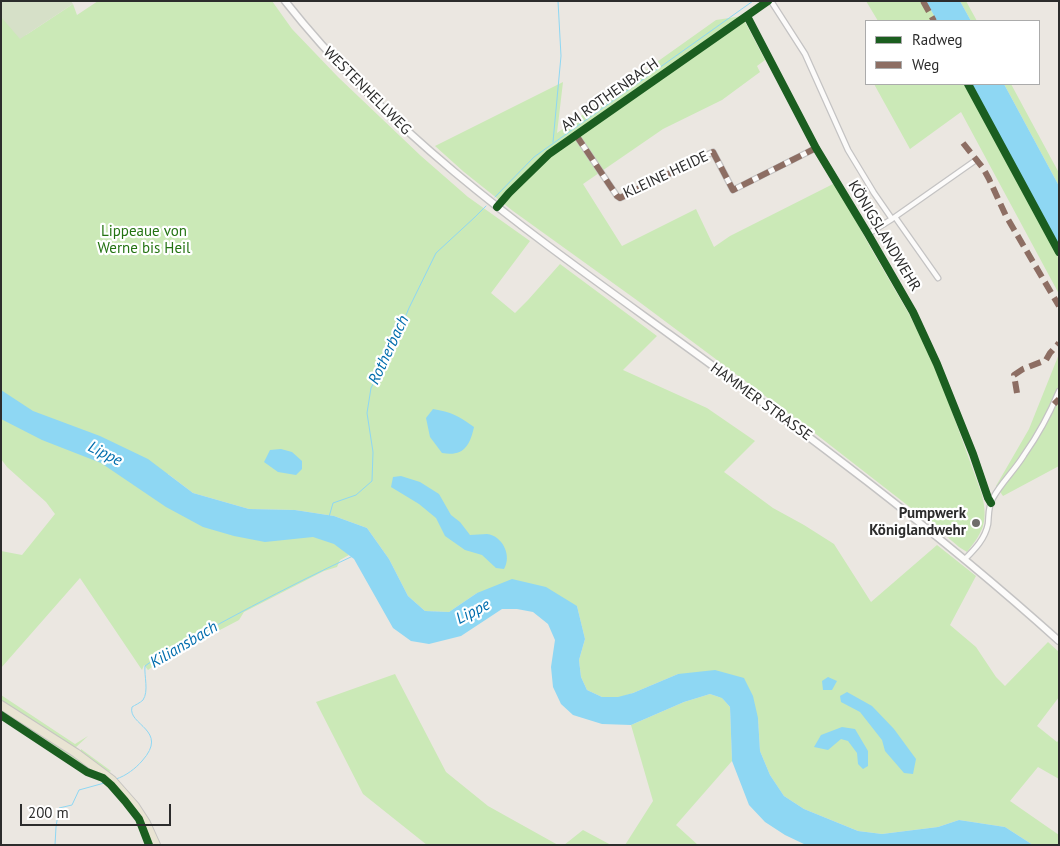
<!DOCTYPE html>
<html>
<head>
<meta charset="utf-8">
<style>
  body { margin:0 }
  #map { position:relative; width:1060px; height:846px; overflow:hidden; background:#ebe7e1; font-family:"PT Sans",sans-serif }
  canvas { display:block }
  .frame { position:absolute; inset:0; border:2px solid #2c2c2c; pointer-events:none }
  .legend { position:absolute; left:865px; top:20px; width:175px; height:65px; box-sizing:border-box; background:#fff; border:1px solid #ababab; margin:0; padding:6px 9px; list-style:none; font-size:15px; color:#2c2c2c }
  .legend li { display:flex; align-items:center; gap:10px; height:25px }
  .legend b { width:25px; border:1px solid #ababab }
  .scale { position:absolute; left:20px; top:804px; width:151px; height:22px; box-sizing:border-box; border:2px solid #2c2c2c; border-top:0; padding-left:6px; font-size:15px; line-height:18px; white-space:nowrap; color:#2c2c2c; -webkit-text-stroke:4px #fff; paint-order:stroke }
</style>
</head>
<body>
<div id="map">
<canvas width="1060" height="846"></canvas>
<div class="frame"></div>
<ul class="legend">
<li><b style="height:6px;background:#1b5e20"></b>Radweg</li>
<li><b style="height:6px;background:#8d6e63"></b>Weg</li>
</ul>
<div class="scale">200 m</div>
</div>
<script>
const context = document.querySelector('canvas').getContext('2d');
context.lineJoin = 'round';
function paint(path, color) { context.fillStyle = color; context.fill(path, 'evenodd'); }
function strokePath(path, color, width, dash) { context.strokeStyle = color; context.lineWidth = width; context.lineCap = dash ? 'butt' : 'round'; context.setLineDash(dash || []); context.stroke(path); }
function write(font, color, halo, rows, align = 'center') {
  context.font = font + ' "PT Sans",sans-serif'; context.lineWidth = 4.5; context.setLineDash([]); context.textBaseline = 'middle'; context.strokeStyle = halo; context.fillStyle = color; for (const [text, x, y, turn = 0] of rows) {
    context.save(); context.translate(x, y); context.rotate((+turn || 0) * Math.PI / 180); context.textAlign = isNaN(turn) ? turn : align; if (halo) context.strokeText(text, 0, 0); context.fillText(text, 0, 0); context.restore();
  }
}
paint(new Path2D(`
  M98 1H272L292 29 338 77 421 156 468 197 530 241 491 293 515 313 528 300 560 264 657 336 623 370 707 408 755 441 724 472 773 508 804 525 834 544 871 602 937 545 976 576 950 625 976 647 996 677 1005 686 1048 642 1059 652V697L1037 726 1057 742 1059 740V779L1038 767 1010 801 1059 835V845H1033L1005 827 959 820 938 827 882 834 858 831 804 809 784 796 770 775 760 751 758 718 678 674 633 693 618 698 602 697 587 690 581 677 579 660 585 639 577 606 477 593 449 612 425 611 408 596 389 559 367 528 334 516 295 510 249 509 193 493 168 474 155 489 314 524 349 555 340 560 337 567 324 571 244 612 239 620 157 663 148 670 144 665 142 670 80 578 1 668V551L22 555 55 514 46 502 7 467 1 459V5L26 35 73 4 77 15Z
  M866 1H926L937 21H878Z
  M960 1H966L977 21H971Z
  M742 16 765 60 757 66 760 72 722 100 663 129 583 184 622 246 696 209 714 247 730 236 835 183 873 252 909 314 936 367 982 495C988 521 984 531 967 552L959 547 938 529 812 431 638 301 513 211 464 172 435 146 563 82 557 133 716 20Z
  M874 84H971L1059 248V294L961 112 910 149Z
  M1004 84H1011L1059 173V186Z
  M1059 354V466L1003 496 996 486 1029 429Z
  M395 674 446 772 488 806 558 845H427L363 794 316 702Z
  M710 694 722 698 730 707 732 761 676 825 698 845H625L653 801 631 725 684 702Z
  M1 695 75 744 88 736 75 748 1 701Z
  M1 708 31 727V730L28 732 1 714Z
  M38 731 92 768V771L86 769 33 734 35 732Z
  M81 749 111 771 109 772 80 752Z
  M583 830 611 845H564Z`), '#cbe9b7');
paint(new Path2D(`
  M1 1H71L73 4 20 39 1 17Z`), '#d6e0c8');
paint(new Path2D(`
  M926 1H960L971 21H937Z
  M970 84H1004L1059 186V247Z
  M1 390 33 411 100 436 148 459 193 493 249 509 295 510 334 516 367 528 389 559 408 596 425 611 449 612 477 593 512 579 546 587 577 606 585 639 579 660 581 677 587 690 602 697H618L633 693 678 674 715 670 744 678 753 696 758 718 760 751 770 775 784 796 804 809 858 831 882 834 938 827 959 820 1005 827 1033 845H806L785 835 765 822 749 805 732 761 730 707 722 698 710 694 684 702 631 725 602 724 573 715 561 704 553 687 551 667 555 640 548 624 533 612 517 609H502L461 636 429 644 411 641 393 628 354 559 334 544 313 537 265 542 234 536 203 527 166 507 101 463 42 440 1 419Z
  M433 409C451 412 459 416 474 427 470 446 463 457 442 453L430 437 426 418Z
  M281 449 292 452 302 461V469L296 475 278 472 264 462 270 450Z
  M401 476 420 482 439 494 451 515 460 522 470 535C475 535 482 534 487 534 503 536 512 556 504 569L496 568 482 555 465 550 445 536 436 518 419 504 391 487 393 477Z
  M828 677 837 681 832 690H823L822 681Z
  M847 692 872 706 894 729 916 759 913 774 904 773 885 751 882 740 860 712 841 702 840 696Z
  M842 727 855 729 868 751V766L863 769 858 764 857 753 848 741 841 739 828 750 814 747 821 735Z`), '#8ed7f3');
strokePath(new Path2D(`
  M553 142 561 56 558 1
  M495 197 534 157 753 1
  M329 517 333 503 356 495 372 481 373 452 367 413 371 388 391 351 409 308 436 253 475 217 486 206
  M116 779C126 776 136 768 142 761 170 730 127 725 132 707 135 705 140 703 143 700 149 691 144 676 145 666L152 661C218 624 284 588 353 556
  M55 845 56 827 59 808 72 805 79 790 108 782`), '#8ed7f3', 1);
const street = new Path2D(`
  M771 1 805 54 848 150 874 193 892 219
  M747 16 816 148 868 234 913 312 937 364 973 454 988 498 991 503
  M576 135 617 196 620 198 713 152 733 190 816 148
  M497 207 509 193 549 154 768 1
  M895 217 938 278
  M868 234 892 219 976 160
  M965 559C975 549 985 539 988 524 989 515 988 506 993 498 1001 483 1015 470 1024 455 1038 435 1050 413 1059 391`);
const secondary = new Path2D(`
  M285 1C392 137 531 234 669 334 803 431 936 530 1059 641`);
const primary = new Path2D(`
  M1 705 76 753 112 780 135 806 146 823 156 845`);
strokePath(street, '#c4c3c3', 7);
strokePath(secondary, '#c4c3c3', 9);
strokePath(primary, '#c6c4c2', 10);
strokePath(street, '#fcfbfa', 4.5);
strokePath(secondary, '#fcfbfa', 6);
strokePath(primary, '#e9e4d3', 8);
strokePath(new Path2D(`
  M923 1 934 21
  M576 135 617 196 620 198 713 152 733 190 816 148
  M963 143 983 168 989 179 1006 216 1059 306
  M1017 393 1014 375 1023 369 1046 360 1050 353 1059 343
  M1054 404 1059 399`), '#8d6e63', 6, [12, 6]);
strokePath(new Path2D(`
  M747 16 816 148 868 234 913 312 937 364 973 454 988 498 991 503
  M968 84 1059 252
  M497 207 509 193 549 154 768 1
  M1 715 87 772 103 778 111 785 125 801 139 819 149 845`), '#1b5e20', 8);
for (const [x, y, r, color] of [
  [976,523,5,"#6f6d6b"]
]) { const dot = new Path2D(); dot.arc(x, y, r, 0, 2 * Math.PI); context.fillStyle = color; context.fill(dot); strokePath(dot, '#fff', 2); }
write('15px', '#2c2c2c', '#fff', [
  ["WESTENHELLWEG",367,91,45],
  ["AM ROTHENBACH",610,95,-35],
  ["KLEINE HEIDE",666,175,-25],
  ["KÖNIGSLANDWEHR",884,236,59],
  ["HAMMER STRASSE",761,402,36]
]);
write('15px', '#247313', '#fff', [
  ["Lippeaue von",144,232],
  ["Werne bis Heil",144,249]
]);
write('bold 15px', '#2c2c2c', '#fff', [
  ["Pumpwerk",966,514],
  ["Königlandwehr",966,531]
], 'right');
write('italic 16px', '#006dad', '#fff', [
  ["Rotherbach",389,350,-65],
  ["Lippe",105,454,26],
  ["Lippe",473,612,-27],
  ["Kiliansbach",184,645,-31]
]);
</script>
</body>
</html>
